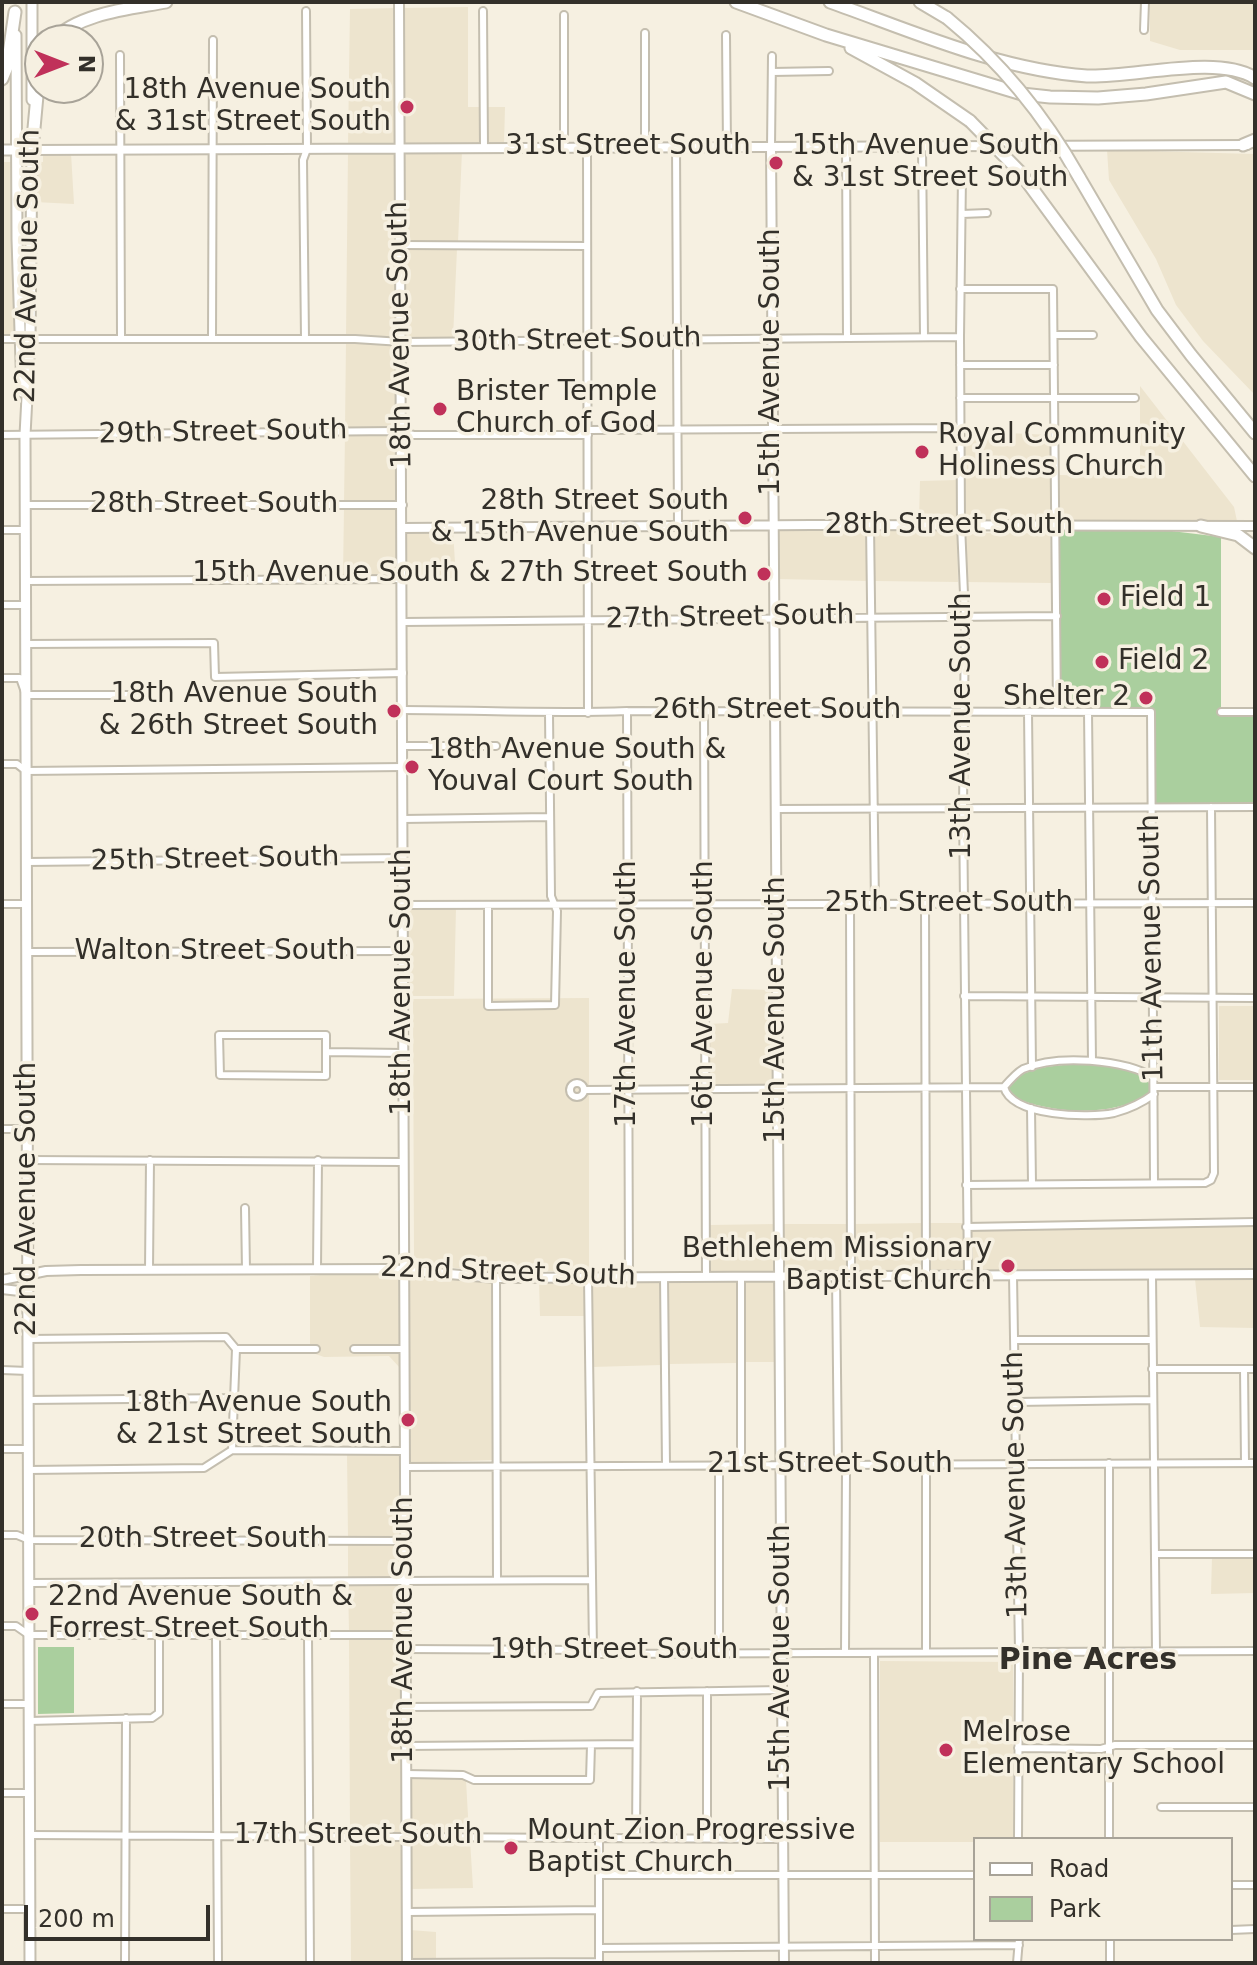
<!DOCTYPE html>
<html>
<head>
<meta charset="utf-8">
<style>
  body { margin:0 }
  #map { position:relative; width:1257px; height:1965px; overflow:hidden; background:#f6f0e1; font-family:"DejaVu Sans",sans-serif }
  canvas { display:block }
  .frame { position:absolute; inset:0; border:4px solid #33302a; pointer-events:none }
  .legend { position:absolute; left:973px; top:1837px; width:260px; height:104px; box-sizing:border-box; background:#f6f0e1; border:2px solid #a8a398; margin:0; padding:10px 14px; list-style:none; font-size:24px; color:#33302a }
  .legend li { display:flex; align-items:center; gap:16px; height:40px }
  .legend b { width:40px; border:2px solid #a8a398 }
  .north { position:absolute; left:24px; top:24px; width:80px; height:80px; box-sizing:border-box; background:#f6f0e1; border:2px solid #a8a398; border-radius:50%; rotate:90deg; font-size:22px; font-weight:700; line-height:32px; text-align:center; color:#33302a }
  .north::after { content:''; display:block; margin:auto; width:28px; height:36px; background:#c0315a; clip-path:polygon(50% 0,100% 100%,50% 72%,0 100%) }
  .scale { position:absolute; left:24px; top:1905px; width:186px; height:36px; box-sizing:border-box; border:4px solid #33302a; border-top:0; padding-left:10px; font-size:24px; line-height:28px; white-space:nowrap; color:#33302a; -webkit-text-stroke:6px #f6f0e1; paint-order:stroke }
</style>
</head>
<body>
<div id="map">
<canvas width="1257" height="1965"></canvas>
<div class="frame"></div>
<ul class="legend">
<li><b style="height:10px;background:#fff"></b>Road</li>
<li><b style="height:22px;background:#aacf9e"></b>Park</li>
</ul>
<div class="north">N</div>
<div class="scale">200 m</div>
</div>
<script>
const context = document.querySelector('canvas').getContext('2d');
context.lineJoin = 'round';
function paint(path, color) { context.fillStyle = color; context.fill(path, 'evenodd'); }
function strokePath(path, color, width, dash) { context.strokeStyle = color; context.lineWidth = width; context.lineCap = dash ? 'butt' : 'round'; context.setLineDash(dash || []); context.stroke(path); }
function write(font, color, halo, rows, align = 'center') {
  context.font = font + ' "DejaVu Sans",sans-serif'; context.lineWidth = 7; context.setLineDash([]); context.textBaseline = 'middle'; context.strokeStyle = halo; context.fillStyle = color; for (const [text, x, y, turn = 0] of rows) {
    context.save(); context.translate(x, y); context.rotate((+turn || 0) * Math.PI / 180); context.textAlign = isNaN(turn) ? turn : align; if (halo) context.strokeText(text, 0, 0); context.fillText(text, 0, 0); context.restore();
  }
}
paint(new Path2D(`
  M1150 2H1255V50H1180L1150 41Z
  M468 7V107H480V145H403V8Z
  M396 8V145H348L350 9Z
  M487 107H505L504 144 487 145Z
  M1107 150 1255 154V395L1203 341 1176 305 1156 259 1109 180Z
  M396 151 398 339 346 336 348 152Z
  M403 151H462L458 242H404Z
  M43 153H71L74 204 35 202 36 162H43Z
  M2 162H14L15 336H2Z
  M404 249H457L453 338 405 339Z
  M346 342 398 345 399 429 345 428Z
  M1140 386 1234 507 1237 521H1058V475L1140 476Z
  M964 431 1051 435V521H964Z
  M393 434 399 436 397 502H344L345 435Z
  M957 480V521H905L919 520 920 481Z
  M344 508H397L399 576H343Z
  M777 528H867L868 581 777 579Z
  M874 528H957L958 582 875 581Z
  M407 531H453L456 578 407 579Z
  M965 533H1050L1052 583 965 582Z
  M407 908H456L454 996H413L410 999V1006H407Z
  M732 989 773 990 774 1085 709 1086V1024L728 1023Z
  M589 998V1271H484L438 1266 414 1257 413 999Z
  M1219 1006H1255V1080H1219Z
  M923 1223V1272L855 1273V1224Z
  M930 1223H963L964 1272H930Z
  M775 1224V1273L710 1274V1225Z
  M782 1224H848V1273H783Z
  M1255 1225V1270L971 1272 970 1230Z
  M350 1272 382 1273 400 1278V1345L350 1346 351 1352H400L401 1385 400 1368 389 1356 324 1357 310 1352 320 1351V1346H310V1276Z
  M1255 1277V1328L1200 1327 1195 1279 1155 1278Z
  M407 1278 492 1281 493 1460 408 1463Z
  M661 1280V1365L592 1367V1281Z
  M668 1280H737V1363L669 1364Z
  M744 1280H775L776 1362H744Z
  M539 1281H584L585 1316H540Z
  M347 1454H401L400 1538H348Z
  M348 1544H400V1577L348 1578Z
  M1212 1557H1255V1593L1211 1594Z
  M348 1584H400V1631H349Z
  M349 1638H400L402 1833H350Z
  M880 1661 1013 1662V1839H975V1842H880Z
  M410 1777 466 1780 469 1834H410Z
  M350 1839 402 1840 403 1963H351Z
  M410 1840H470L473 1888 410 1889Z
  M410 1930 436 1932V1959H410Z`), '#ede4ce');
paint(new Path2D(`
  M1057 526H1151L1163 530 1221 537V711L1255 712V807H1152L1151 713 1057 712Z
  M1091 1064 1128 1069 1144 1074 1151 1087 1148 1096C1108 1117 1051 1114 1010 1096L1007 1085C1029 1064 1062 1065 1091 1064Z
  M38 1647H74V1713L38 1714Z`), '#aacf9e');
const minor = new Path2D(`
  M483 11 484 148
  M564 15V147
  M1144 30 1145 2
  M645 33V147
  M726 35 727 147
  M120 55 121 339
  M772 72 829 71
  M676 146 678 526
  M587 147 588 713
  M771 147 772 56
  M846 147 847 338
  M922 147 924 337
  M962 176 960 337 961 525 965 617 963 808 968 1276
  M962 214 987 213
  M401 245 587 246
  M960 289H1053L1057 712
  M1054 335H1093
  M2 339H355L402 342 960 337
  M212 339 213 40
  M305 339 303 160 307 149 306 11
  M960 365H1054
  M960 398H1135
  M588 430 960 428
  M2 435 394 431 414 435H588
  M25 505H403
  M870 525 875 904
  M2 530H25
  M25 581 403 579
  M2 605H26
  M403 622 1057 616
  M26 644 214 643 215 677 403 673
  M2 678H20L26 695H146
  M403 710C478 710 552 714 627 711L1151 712 1154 1183
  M627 711 629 1277
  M704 711 706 1277
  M1028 712 1032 1067
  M1088 712 1092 1061
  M1221 712H1255
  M403 746H496
  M2 764H17L26 771 403 767
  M775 809 1255 807
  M403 819 550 817
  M26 862 403 858
  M2 904H26
  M850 904 851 1276
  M925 904 926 1275
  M403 905 1255 903
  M488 905V1006L555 1005 557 911 551 896 549 714
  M27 952 403 951
  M964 996 1255 998
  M219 1035H326V1076L220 1075Z
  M327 1052 403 1053
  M570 1090a7 7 0 1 1 14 0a7 7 0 1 1-14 0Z
  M1004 1087C1012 1117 1089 1118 1114 1113 1129 1109 1142 1103 1154 1094
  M1155 1087H1255
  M584 1090 1004 1087C1010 1080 1016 1073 1023 1069 1057 1054 1124 1059 1155 1078
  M1031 1108 1032 1184
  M2 1129H27
  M27 1160 403 1162
  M966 1185 1205 1183 1211 1180 1214 1173 1211 807
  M245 1208 246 1270
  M966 1227 1255 1222
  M317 1269 318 1160
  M149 1270 150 1160
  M1013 1275 1019 1652 1018 1839
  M1152 1275 1156 1651
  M836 1276 838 1465 846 1472 845 1653
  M664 1277 666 1465
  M741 1277V1465
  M496 1278 497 1580
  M588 1278 593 1650
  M28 1339 226 1337 236 1349 232 1450
  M1015 1340H1152
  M236 1349H316
  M354 1349H404
  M1152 1369H1255
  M1244 1369 1245 1463
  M2 1370 28 1371
  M28 1400 233 1398
  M1016 1402 1152 1400
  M2 1449H28
  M1109 1463V1839
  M926 1464V1652
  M719 1465V1652
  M404 1467 1255 1463
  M28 1470 204 1468 232 1450 404 1451
  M2 1535H17L29 1540 405 1541
  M1156 1554H1255
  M29 1583 591 1580
  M2 1626H16L29 1635H405
  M216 1635 218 1963
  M308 1635 310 1963
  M405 1649 593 1650 601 1654 1255 1651
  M874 1654 875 1963
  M707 1691V1838
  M2 1704H29
  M406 1707 591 1706 598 1693 782 1690
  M29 1721 152 1718 159 1713V1635
  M406 1746 636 1744
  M1018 1748 1101 1749 1115 1745H1255
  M406 1774 463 1775 474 1780H590L591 1745
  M2 1793H30
  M1161 1807H1255
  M30 1835 783 1839
  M636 1837 637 1691
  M599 1875H975
  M1231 1885H1255
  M2 1909H30
  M407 1912 599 1910
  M1231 1930 1255 1929
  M599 1948 1019 1945
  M125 1963 126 1718
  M407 1963 599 1962
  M599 1963V1837
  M1017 1963 1019 1939
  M1110 1963V1939`);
const tertiary = new Path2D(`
  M399 2 407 1963
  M771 147 784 1963
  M32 150 1247 145
  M403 528 811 525 1255 526
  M2 1280 46 1271 81 1270 390 1269 496 1278 1255 1274
  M2 1289 28 1292`);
const secondary = new Path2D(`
  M32 2V100
  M16 35 17 239 22 392
  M2 150H32
  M30 1963 25 435 30 339 32 147`);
const motorway = new Path2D(`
  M736 2 826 35 1022 94 1050 97 1098 98 1146 94 1226 82 1255 94
  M830 2C912 31 999 70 1087 76 1133 78 1217 54 1255 78
  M920 2 947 18
  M53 40C80 13 129 9 166 2
  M851 48 915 83 970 121
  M2 79 7 67 15 12
  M1243 145 1255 140
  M32 150 40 63
  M1020 172 1141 337 1255 476
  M1079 177 1157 310 1191 355 1255 433
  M1201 526 1238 535 1255 548`);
strokePath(minor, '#c4beaf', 10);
strokePath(tertiary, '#c4beaf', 12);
strokePath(secondary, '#c4beaf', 13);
strokePath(motorway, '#c4beaf', 15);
strokePath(minor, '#fff', 6);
strokePath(tertiary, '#fff', 8);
strokePath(secondary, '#fff', 9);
strokePath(motorway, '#fff', 11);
const motorwayBridge = new Path2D(`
  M947 18C1002 63 1044 115 1079 177
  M970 121 1020 172`);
strokePath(motorwayBridge, '#c4beaf', 15, []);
strokePath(motorwayBridge, '#fff', 11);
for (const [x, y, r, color] of [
  [407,107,8,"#c0315a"],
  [776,163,8,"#c0315a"],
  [440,409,8,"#c0315a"],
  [922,452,8,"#c0315a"],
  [745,518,8,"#c0315a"],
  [764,574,8,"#c0315a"],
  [1104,599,8,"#c0315a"],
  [1102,662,8,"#c0315a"],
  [1146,698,8,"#c0315a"],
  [394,711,8,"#c0315a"],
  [412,767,8,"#c0315a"],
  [1008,1266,8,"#c0315a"],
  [408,1420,8,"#c0315a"],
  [32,1614,8,"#c0315a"],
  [946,1750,8,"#c0315a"],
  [511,1848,8,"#c0315a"]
]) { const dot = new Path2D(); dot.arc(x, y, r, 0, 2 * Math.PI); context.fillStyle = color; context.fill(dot); strokePath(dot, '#f6f0e1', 3); }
write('28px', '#33302a', '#f6f0e1', [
  ["18th Avenue South",391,91,"right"],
  ["& 31st Street South",391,123,"right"],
  ["15th Avenue South",792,147],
  ["& 31st Street South",792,179],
  ["Brister Temple",456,393],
  ["Church of God",456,425],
  ["Royal Community",938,436],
  ["Holiness Church",938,468],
  ["28th Street South",729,502,"right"],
  ["& 15th Avenue South",729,534,"right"],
  ["15th Avenue South & 27th Street South",748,574,"right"],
  ["Field 1",1120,599],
  ["Field 2",1118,662],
  ["18th Avenue South",378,695,"right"],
  ["& 26th Street South",378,727,"right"],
  ["Shelter 2",1130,698,"right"],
  ["18th Avenue South &",428,751],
  ["Youval Court South",428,783],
  ["Bethlehem Missionary",992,1250,"right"],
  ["Baptist Church",992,1282,"right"],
  ["18th Avenue South",392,1404,"right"],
  ["& 21st Street South",392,1436,"right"],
  ["22nd Avenue South &",48,1598],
  ["Forrest Street South",48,1630],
  ["Melrose",962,1734],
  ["Elementary School",962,1766],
  ["Mount Zion Progressive",527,1832],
  ["Baptist Church",527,1864]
], 'left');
write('28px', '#33302a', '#f6f0e1', [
  ["31st Street South",628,147],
  ["22nd Avenue South",29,266,-89],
  ["18th Avenue South",401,335,-91],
  ["30th Street South",577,341,-1],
  ["15th Avenue South",772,362,-90],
  ["29th Street South",223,433,-1],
  ["28th Street South",214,505],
  ["28th Street South",949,526],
  ["27th Street South",730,618,-1],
  ["26th Street South",777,711],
  ["13th Avenue South",963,726,-90],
  ["25th Street South",215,860,-1],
  ["25th Street South",949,904],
  ["11th Avenue South",1153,948,-91],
  ["Walton Street South",215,952],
  ["18th Avenue South",403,982,-90],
  ["17th Avenue South",628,994,-90],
  ["16th Avenue South",705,994,-90],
  ["15th Avenue South",777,1010,-90],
  ["22nd Avenue South",28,1199,-90],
  ["22nd Street South",508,1273,2],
  ["21st Street South",830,1465],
  ["13th Avenue South",1017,1485,-91],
  ["20th Street South",203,1540],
  ["18th Avenue South",405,1630,-90],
  ["19th Street South",614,1651],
  ["15th Avenue South",782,1658,-90],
  ["17th Street South",358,1836]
]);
write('bold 30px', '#33302a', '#f6f0e1', [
  ["Pine Acres",1088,1661]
]);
</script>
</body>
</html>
